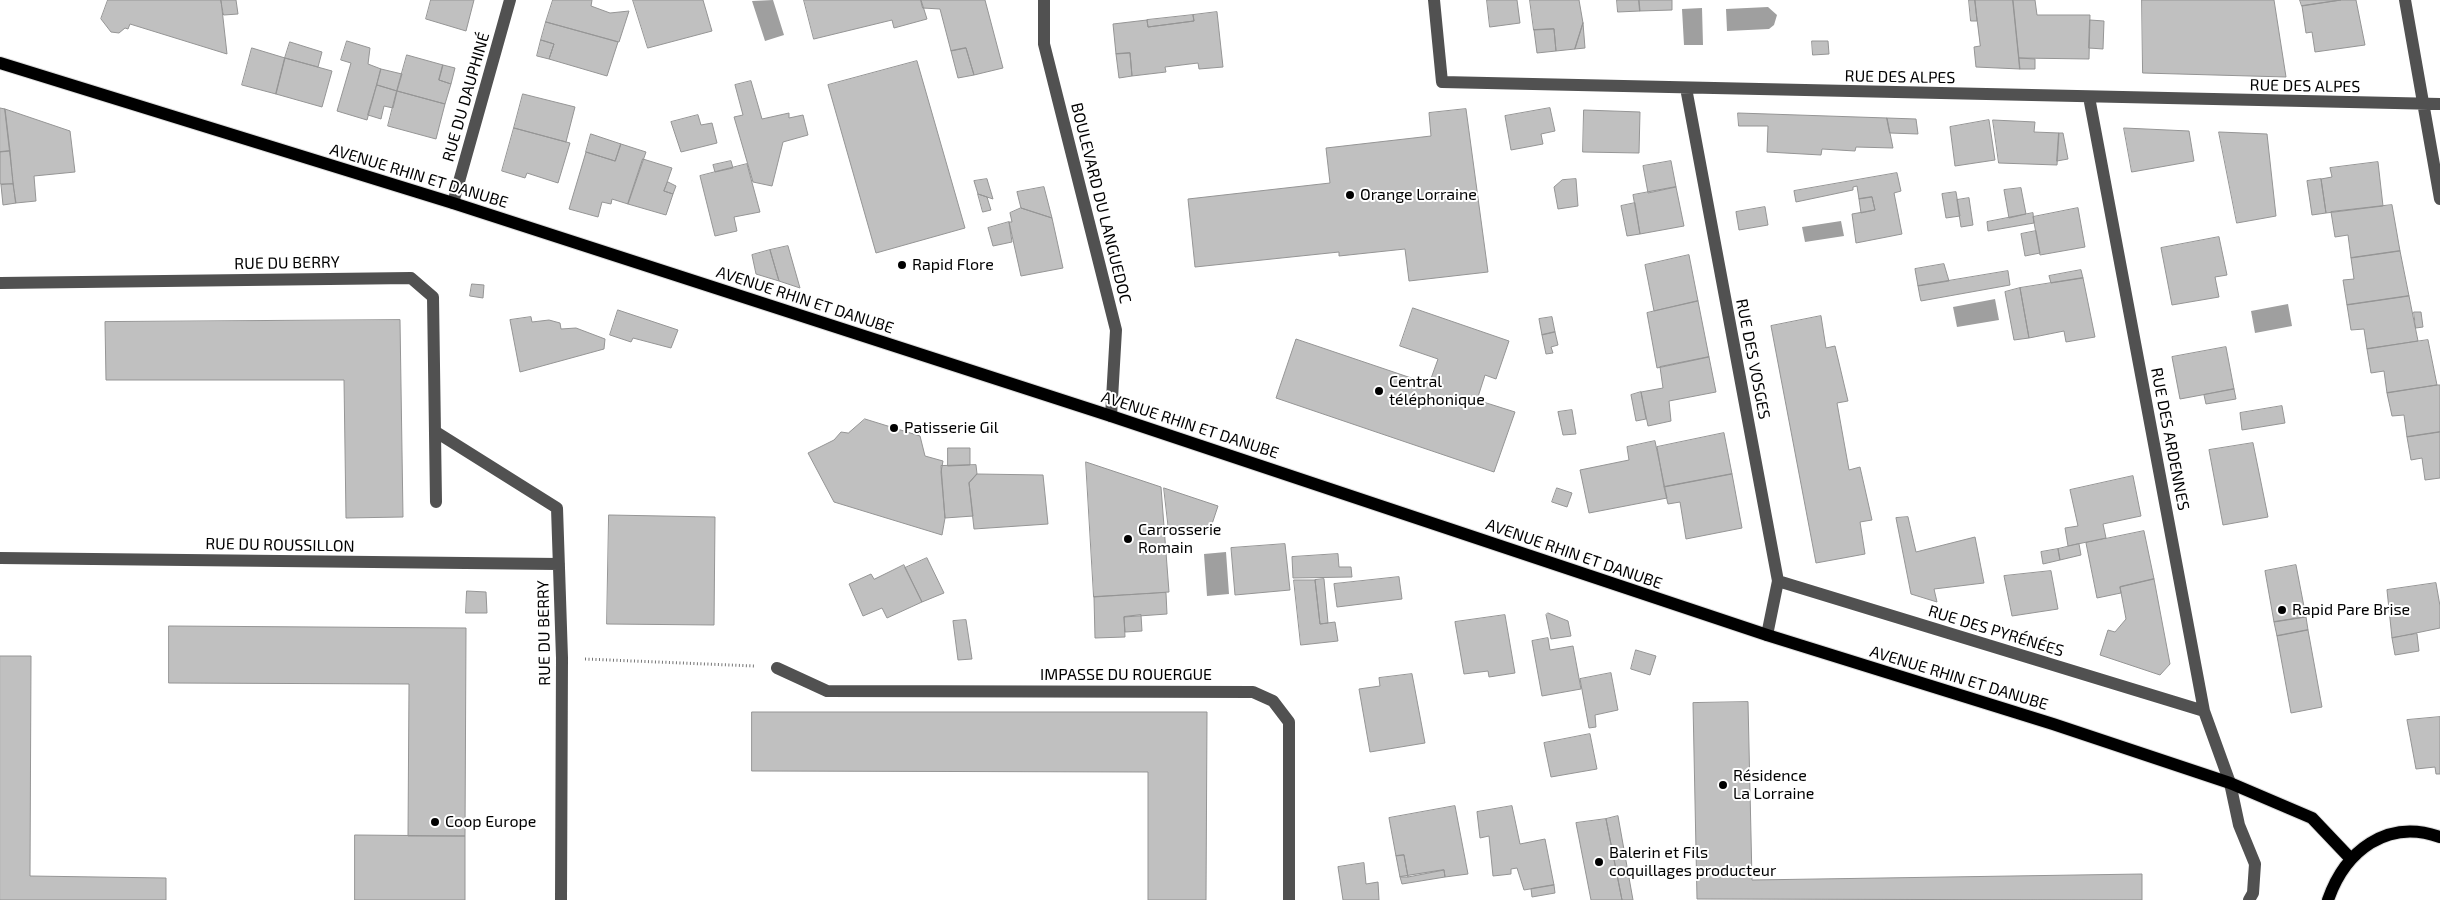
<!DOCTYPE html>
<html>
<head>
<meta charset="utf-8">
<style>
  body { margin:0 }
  canvas { display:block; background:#fff }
</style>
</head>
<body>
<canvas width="2440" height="900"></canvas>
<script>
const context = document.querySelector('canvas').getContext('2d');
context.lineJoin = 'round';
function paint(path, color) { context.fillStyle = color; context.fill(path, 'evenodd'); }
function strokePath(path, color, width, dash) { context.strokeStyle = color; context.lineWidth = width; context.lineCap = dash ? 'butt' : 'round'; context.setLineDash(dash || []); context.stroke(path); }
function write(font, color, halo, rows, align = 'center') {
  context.font = font + ' "Exo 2",sans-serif'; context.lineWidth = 4; context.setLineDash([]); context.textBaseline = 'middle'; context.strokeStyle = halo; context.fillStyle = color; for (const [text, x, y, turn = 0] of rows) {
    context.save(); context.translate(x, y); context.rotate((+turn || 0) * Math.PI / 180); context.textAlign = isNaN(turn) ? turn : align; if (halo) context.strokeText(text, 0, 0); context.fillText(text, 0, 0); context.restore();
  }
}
paint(new Path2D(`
  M773 0 784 35 765 41 752 1Z
  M1768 7 1777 15 1774 25 1769 29 1727 31 1726 9Z
  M1702 8 1703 45H1684L1682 9Z
  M1841 221 1844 236 1805 242 1802 227Z
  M1995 299 1999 320 1957 327 1953 307Z
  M2288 304 2292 326 2255 333 2251 311Z
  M1226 552 1229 594 1207 596 1204 554Z`), '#9f9f9f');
const building = new Path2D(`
  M108 0H221L227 54 130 24 128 29 125 28 119 33 111 32 101 19Z
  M221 0H236L238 14 224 15Z
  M431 0H474L466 31 426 19Z
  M553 0H592L591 6 610 13 629 11 619 42 546 22Z
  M633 0H703L712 31 648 48Z
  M804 0H921L927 19 894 28 892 20 814 39Z
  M921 0H985L1003 68 974 75 966 48 951 51 940 9 923 8Z
  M1487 0H1517L1520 23 1490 27Z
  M1530 0H1579L1583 23 1575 49 1556 51 1554 29 1534 30Z
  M1617 0H1639L1640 11 1618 12Z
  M1639 0H1672V10L1640 11Z
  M1969 0H1975L1977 21H1971Z
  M1975 0H2013L2020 69 1976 67 1974 47 1980 46Z
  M2013 0H2035L2037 15H2090L2089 59 2019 58Z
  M2142 0H2274L2286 77 2143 73Z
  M2300 0H2341L2302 6Z
  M2341 0H2356L2365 45 2315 52 2312 32 2306 33 2302 6Z
  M1217 12 1223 67 1199 69 1198 63 1165 67 1166 72 1132 76 1130 53 1116 54 1113 24 1147 20 1148 27 1194 21 1193 15Z
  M1193 15 1194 21 1148 27 1147 20Z
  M2090 20 2104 21 2103 49 2089 48Z
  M546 22 618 42 607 76 549 59 554 44 541 40Z
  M1583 23 1585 48 1575 49Z
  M1554 29 1556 51 1537 53 1534 30Z
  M541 40 554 44 549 59 537 56Z
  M347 41 370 48 368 64 381 69 367 120 337 111 351 63 341 60Z
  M1812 41H1828L1829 54 1813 55Z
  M290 42 322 52 318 67 285 58Z
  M252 48 285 58 276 94 242 85Z
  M966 48 974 75 958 78 951 51Z
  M1130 53 1132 76 1119 78 1116 54Z
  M407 55 443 65 439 80 451 84 445 104 397 91Z
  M285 58 332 71 322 107 276 94Z
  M2019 58 2035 59V69H2020Z
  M917 61 965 228 876 253 828 85Z
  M443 65 455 68 451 84 439 80Z
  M381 69 402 74 397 91 377 85Z
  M751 81 762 119 789 113V118L803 115 808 135 783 142 772 186 753 182 734 117 743 115 735 85Z
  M377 85 397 91 393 108 384 106 381 119 368 115Z
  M397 91 445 104 436 139 388 126Z
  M523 94 575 107 566 142 514 128Z
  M0 108 5 109 10 151 0 152Z
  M1550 108 1555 131 1541 134 1543 144 1511 150 1505 116Z
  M5 109 70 131 75 172 34 176 36 201 16 203Z
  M1466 109 1488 272 1409 281 1405 249 1339 256V252L1195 267 1188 199 1330 183 1326 148 1431 136 1429 113Z
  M1584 110 1640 112 1639 153 1583 152Z
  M1738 113 1887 118 1893 148 1856 147 1855 151 1822 149 1821 155 1767 152 1768 126H1739Z
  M698 115 701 125 712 123 717 143 681 152 671 122Z
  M1887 118 1916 119 1918 134 1890 133Z
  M1989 120 1995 160 1955 166 1950 127Z
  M1993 120 2035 122 2034 132 2059 133 2057 165 1999 163Z
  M514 128 570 143 558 183 527 173 525 178 502 171Z
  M2124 128 2189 131 2194 161 2132 172Z
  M2219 132 2267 134 2276 216 2237 223Z
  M2059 133H2063L2068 159 2057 161Z
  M591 134 621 144 615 161 586 152Z
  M621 144 646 152 628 204 612 199 611 204 602 202 598 217 569 209 586 152 615 161Z
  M10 151 13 184H0V152Z
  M643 159 672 168 664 191 673 194 666 215 628 204Z
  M731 161 733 168 715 172 713 165Z
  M1671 161 1676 187 1648 193 1643 166Z
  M2378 162 2383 206 2326 213 2321 179 2332 177 2330 168Z
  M747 164 760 212 734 217 737 231 715 236 700 176Z
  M1897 173 1901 191 1894 193 1902 234 1856 243 1852 214 1875 210 1872 197 1859 199 1857 186 1853 187V190L1796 202 1794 191Z
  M987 179 993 199 978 194 974 181Z
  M1576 179 1578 206 1558 209 1554 187 1562 180Z
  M2321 179 2326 213 2312 215 2307 181Z
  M668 182 676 186 673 194 664 191Z
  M13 184 16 203 3 205 1 185Z
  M1044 187 1052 218 1021 208 1017 192Z
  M1676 187 1684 226 1640 234 1633 195Z
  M2021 188 2026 214 2009 218 2004 190Z
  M1956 192 1960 216 1946 218 1942 194Z
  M978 194 987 197 991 210 983 212Z
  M1872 197 1875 210 1861 213 1859 199Z
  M1969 198 1973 225 1961 227 1957 200Z
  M1635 203 1640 234 1627 236 1621 206Z
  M2392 205 2400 251 2351 258 2348 235 2335 237 2331 212Z
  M1765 207 1768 225 1739 230 1736 212Z
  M1021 208 1052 218 1063 268 1021 276 1009 222H1012L1010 213Z
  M2078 208 2085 247 2040 255 2033 217Z
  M2033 213 2034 223 1988 231 1987 222Z
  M1009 222 1012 242 993 246 988 228Z
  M2036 231 2040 253 2025 256 2021 234Z
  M2219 237 2227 275 2215 277 2219 297 2172 305 2161 248Z
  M788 246 800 288 779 281 770 250Z
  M770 250 779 281 756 274 752 255Z
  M2400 251 2409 296 2347 305 2343 280 2354 279 2351 258Z
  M1689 255 1698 301 1654 311 1645 265Z
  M1944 264 1949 281 1918 286 1915 269Z
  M2081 270 2083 278 2051 283 2049 276Z
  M2008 271 2010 285 1921 301 1920 297 1918 286Z
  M2083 278 2095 337 2066 342 2064 331 2029 338 2020 288Z
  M472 284 484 285 483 298 470 296Z
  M2020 288 2029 338 2014 340 2005 292Z
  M2409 296 2418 341 2367 349 2364 329 2351 330 2347 305Z
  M1698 301 1709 357 1657 368 1647 313Z
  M1413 308 1509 341 1496 379 1485 375 1477 400 1515 412 1494 472 1276 398 1296 339 1429 384 1438 359 1400 346Z
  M618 310 678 330 671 348 633 338 631 342 610 335Z
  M2414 312H2421L2423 327 2416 328Z
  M1821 316 1826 348 1835 346 1848 401 1837 403 1849 470 1860 467 1872 520 1860 522 1865 554 1816 563 1771 326Z
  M531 317 532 322 549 320 560 323 561 329 576 328 605 339 604 349 520 372 510 320Z
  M1552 317 1555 332 1542 335 1539 319Z
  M400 320 403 517 346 518 344 380H106L105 322Z
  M1555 332 1558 345 1551 347 1553 353 1546 354 1542 335Z
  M2428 340 2437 385 2387 393 2384 371 2371 373 2367 349Z
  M2226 347 2234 389 2180 399 2172 357Z
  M1709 357 1716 392 1669 401 1671 421 1648 426 1641 392 1663 388 1660 367Z
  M2437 385H2440V432L2407 437 2404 415 2392 416 2387 393Z
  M2234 389 2236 399 2206 404 2204 395Z
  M1641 392 1646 419 1636 421 1631 395Z
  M2282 406 2285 423 2242 430 2240 413Z
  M1572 410 1576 434 1563 435 1558 412Z
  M865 419 920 436 925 456 943 461 941 472 945 518 942 535 834 502 808 453 834 440 841 432 848 433Z
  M2440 432V478L2425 480 2422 458 2411 460 2407 437Z
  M1724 433 1732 474 1664 487 1657 447Z
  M1655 441 1667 498 1589 513 1580 470 1629 460 1627 447Z
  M2253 443 2268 517 2223 525 2209 450Z
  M948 448H970V465L948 466Z
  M1086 462 1161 487 1169 592 1094 597Z
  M976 465 977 474 969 483 973 516 945 518 941 466Z
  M977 474 1043 475 1048 524 974 529 969 483Z
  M1732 474 1742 528 1686 539 1680 502 1668 504 1664 487Z
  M2133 476 2141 516 2103 524 2106 538 2068 546 2065 528 2078 526 2070 490Z
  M1164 488 1218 506 1210 530 1169 531Z
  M1557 488 1572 493 1567 507 1552 502Z
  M609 515 715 517 714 625 607 624Z
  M1908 517 1916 552 1975 537 1984 583 1934 589 1937 602 1911 594 1896 518Z
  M2144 531 2154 579 2120 587 2121 593 2097 598 2086 543Z
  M1285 544 1290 590 1235 595 1231 548Z
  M2079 544 2081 555 2060 560 2058 549Z
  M2058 549 2060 560 2043 564 2041 552Z
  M1338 554 1339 567H1351L1352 577 1293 578 1292 557Z
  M927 558 944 593 922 602 905 568Z
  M904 565 922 602 887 618 882 608 863 616 849 584 871 574 874 579Z
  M2296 565 2306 617 2274 622 2265 571Z
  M2051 571 2058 609 2012 616 2004 576Z
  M1399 577 1402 599 1337 607 1334 584Z
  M1324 579 1328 623 1320 624 1315 580Z
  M2154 579 2170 664 2160 675 2100 655 2108 630 2115 632 2126 619 2120 587Z
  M1294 580H1315L1320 624 1335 622 1338 641 1301 645Z
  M2436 583 2440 606V628L2392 638 2387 590Z
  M467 591 486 592 487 613H466Z
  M1166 593 1167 614 1124 617 1125 637 1095 638 1094 597Z
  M1548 613 1568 621 1571 636 1551 639 1546 615Z
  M1141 615 1142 631 1125 632 1124 617Z
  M1505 615 1515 673 1489 677 1488 671 1464 674 1455 622Z
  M2306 617 2308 630 2277 636 2274 622Z
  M966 620 972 659 958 660 953 621Z
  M169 626 466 628 465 836H408L409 684 169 683Z
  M2308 630 2322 707 2291 713 2277 636Z
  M2417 634 2419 651 2395 655 2392 638Z
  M1548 638 1550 650 1573 646 1581 689 1542 696 1532 641Z
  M1636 650 1656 656 1650 675 1631 669Z
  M0 656H31L30 876 166 878V900H0Z
  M1611 673 1618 710 1595 715 1596 727 1589 728 1580 679Z
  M1412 674 1425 743 1370 752 1359 689 1380 686 1379 678Z
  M1748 702 1752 880 2142 874V900L1697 899 1693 703Z
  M752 712H1207L1206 900H1148V772L752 771Z
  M2440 717V774H2436L2435 767 2416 769 2407 720Z
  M1590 734 1597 769 1551 777 1544 743Z
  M1455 806 1468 874 1445 877 1444 870 1408 877 1404 855 1396 856 1389 818Z
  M1512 806 1520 844 1545 839 1554 885 1524 890 1517 868 1511 869V874L1493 876 1489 836 1480 838 1477 812Z
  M1618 816 1633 900H1622L1606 819Z
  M1606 819 1622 900H1591L1576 823Z
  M355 835 465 836V900H355Z
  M1404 855 1408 877H1400L1396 856Z
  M1364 863 1366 884 1378 882 1379 900H1343L1338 867Z
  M1444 870 1445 877 1402 884 1400 877Z
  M1554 885 1555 893 1532 897 1531 889Z`);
paint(building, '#c0c0c0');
strokePath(building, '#959595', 1);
const major = new Path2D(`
  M0 63 453 203 1111 416 1767 635 2053 724 2230 783 2312 818 2350 858
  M2328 900C2345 851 2387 818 2440 837`);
strokePath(major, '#dbdbdb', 14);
strokePath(new Path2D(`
  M585 659 754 666`), '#737373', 3, [1, 2.5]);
strokePath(new Path2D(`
  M1044 0V44L1116 330 1111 416
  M1434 0 1442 82 2440 104
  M2405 0 2440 199
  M1686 88 1778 581 1767 635
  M2089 97 2204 711 2230 783 2239 825 2255 864 2253 893 2249 900
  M453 203 510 0
  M0 283 411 278 433 297 436 502
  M436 432 557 508 562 658 561 900
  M0 558 559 564
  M1778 581 2204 711
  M777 668 827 691 1253 692 1273 701 1289 722V900`), '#515151', 12);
strokePath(major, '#000', 12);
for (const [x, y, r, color] of [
  [1350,195,5,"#000"],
  [902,265,5,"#000"],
  [1379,391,5,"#000"],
  [894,428,5,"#000"],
  [1128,539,5,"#000"],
  [2282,610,5,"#000"],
  [1723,785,5,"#000"],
  [435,822,5,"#000"],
  [1599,862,5,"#000"]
]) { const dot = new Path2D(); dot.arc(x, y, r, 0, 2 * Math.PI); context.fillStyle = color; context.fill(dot); strokePath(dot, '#fff', 2); }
write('16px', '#000', '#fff', [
  ["RUE DES ALPES",1900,77,1],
  ["RUE DES ALPES",2305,86,1],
  ["RUE DU DAUPHINÉ",466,97,-74],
  ["AVENUE RHIN ET DANUBE",419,176,17],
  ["BOULEVARD DU LANGUEDOC",1101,203,76],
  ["RUE DU BERRY",287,263,-1],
  ["AVENUE RHIN ET DANUBE",805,300,18],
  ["RUE DES VOSGES",1753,359,79],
  ["AVENUE RHIN ET DANUBE",1190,425,18],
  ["RUE DES ARDENNES",2170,439,79],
  ["RUE DU ROUSSILLON",280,545,1],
  ["AVENUE RHIN ET DANUBE",1574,554,19],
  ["RUE DES PYRÉNÉES",1996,631,17],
  ["RUE DU BERRY",544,633,-91],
  ["IMPASSE DU ROUERGUE",1126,675],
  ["AVENUE RHIN ET DANUBE",1959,678,17]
]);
write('16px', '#000', '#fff', [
  ["Orange Lorraine",1360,195],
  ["Rapid Flore",912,265],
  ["Central",1389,382],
  ["téléphonique",1389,400],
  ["Patisserie Gil",904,428],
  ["Carrosserie",1138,530],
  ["Romain",1138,548],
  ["Rapid Pare Brise",2292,610],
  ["Résidence",1733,776],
  ["La Lorraine",1733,794],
  ["Coop Europe",445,822],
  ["Balerin et Fils",1609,853],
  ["coquillages producteur",1609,871]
], 'left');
</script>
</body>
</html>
